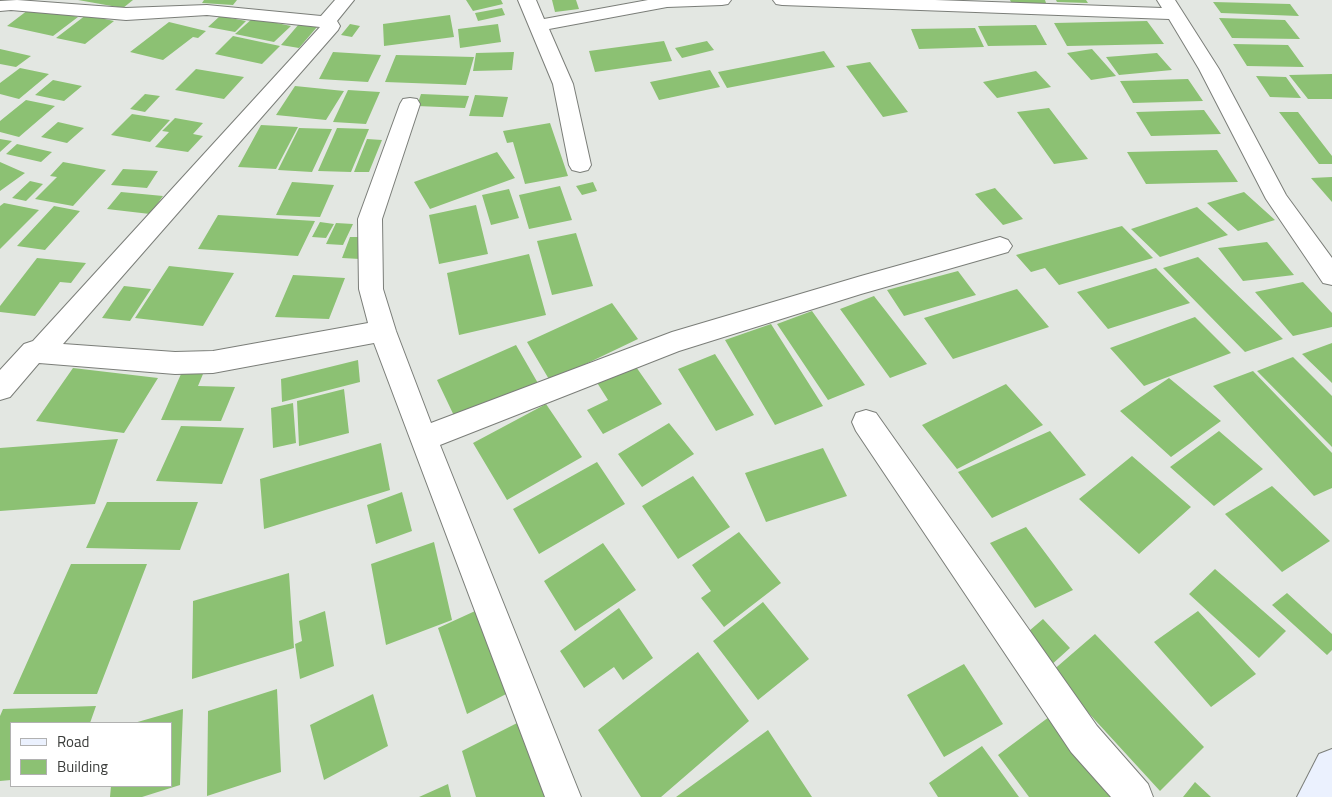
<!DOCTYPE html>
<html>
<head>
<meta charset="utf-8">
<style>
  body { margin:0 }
  #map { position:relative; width:1332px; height:797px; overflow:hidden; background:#e3e7e2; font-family:"Titillium Web",sans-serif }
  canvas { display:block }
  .legend { position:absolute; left:10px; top:722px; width:162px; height:65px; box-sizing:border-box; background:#fff; border:1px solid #b1b1b1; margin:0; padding:6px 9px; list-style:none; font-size:15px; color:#3b3d3b }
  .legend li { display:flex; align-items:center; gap:10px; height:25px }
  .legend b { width:25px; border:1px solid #b1b1b1 }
</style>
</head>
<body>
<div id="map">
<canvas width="1332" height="797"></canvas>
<ul class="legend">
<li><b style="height:6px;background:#ebf1fe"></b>Road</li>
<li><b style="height:14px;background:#8cc173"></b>Building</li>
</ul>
</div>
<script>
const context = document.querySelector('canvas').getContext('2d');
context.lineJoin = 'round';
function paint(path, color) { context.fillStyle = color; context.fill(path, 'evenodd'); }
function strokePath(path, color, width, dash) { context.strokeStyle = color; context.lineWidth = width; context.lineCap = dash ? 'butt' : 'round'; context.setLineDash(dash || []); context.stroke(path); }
paint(new Path2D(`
  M78 0H133L123 8Z
  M204 0H237L233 5 202 3Z
  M466 0H501L503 4 473 11Z
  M552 0H576L579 9 555 12Z
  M1010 0H1045L1046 3 1012 4Z
  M1056 0H1086L1088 3 1057 2Z
  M1213 2 1290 4 1299 16 1221 13Z
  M32 7 78 17 53 36 7 26Z
  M502 8 505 15 478 21 475 13Z
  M86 15 114 21 85 44 56 38Z
  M450 15 454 37 384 46 383 24Z
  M220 16 246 21 235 32 208 27Z
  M253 18 291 26 274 42 235 34Z
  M1219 18 1285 20 1300 39 1232 38Z
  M1147 21 1164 44 1067 46 1054 23Z
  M169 22 206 31 198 38 193 37 163 60 130 52Z
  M299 24 317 27 299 48 281 45Z
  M350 24 360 26 352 37 341 35Z
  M498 24 501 42 460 48 458 29Z
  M1036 25 1047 45 988 46 978 26Z
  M975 28 984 47 919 49 911 29Z
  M233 36 280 46 262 64 215 54Z
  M664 41 672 61 595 72 589 51Z
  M707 41 714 50 682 58 675 48Z
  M1233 44 1288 45 1304 67 1247 66Z
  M0 49 31 56 16 67 0 64Z
  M1092 49 1116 76 1091 80 1067 53Z
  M824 51 835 67 727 88 718 72Z
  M333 52 381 55 368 82 319 79Z
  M514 52 512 70 473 71 476 53Z
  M1157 53 1172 70 1119 75 1106 57Z
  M396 55 474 57 466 85 385 82Z
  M870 62 908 112 883 117 846 66Z
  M20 68 49 74 19 99 0 94V83Z
  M196 69 244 77 224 99 175 90Z
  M710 70 720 87 659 100 650 82Z
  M1036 71 1051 87 997 98 983 82Z
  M1332 74V99H1308L1289 75Z
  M1256 76 1286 77 1301 98 1270 97Z
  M1188 79 1203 101 1133 103 1120 81Z
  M53 80 82 86 64 101 35 95Z
  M295 86 344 91 326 120 276 115Z
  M348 90 380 92 366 124 333 122Z
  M145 94 160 96 145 112 130 109Z
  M421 94 469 96 465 108 417 106Z
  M475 95 508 97 503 117 469 116Z
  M26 100 55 106 19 137 0 132V121Z
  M1049 108 1088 159 1054 164 1017 112Z
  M1204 110 1221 134 1151 136 1136 112Z
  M1279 112H1298L1332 156V164H1319Z
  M132 114 170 120 150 142 111 135Z
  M175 118 203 123 193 134 203 136 188 152 155 147 169 132 162 131Z
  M58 122 84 128 67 143 41 137Z
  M550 123 568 176 525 184 513 142 507 143 503 131Z
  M261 125 298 127 276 169 238 167Z
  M299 128 332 129 312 172 278 170Z
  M337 128 369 129 351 172 318 171Z
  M0 139 12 141 0 152Z
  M367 139 382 140 369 172H354Z
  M17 144 52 152 41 162 6 154Z
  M1217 150 1238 182 1146 184 1127 152Z
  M497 152 515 178 430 209 414 182Z
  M0 162 25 173 0 191Z
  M63 162 106 170 73 206 35 199 57 177 50 176Z
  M123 169 158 171 147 188 111 185Z
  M1332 177V202L1311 178Z
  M30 181 43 184 26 201 12 198Z
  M292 182 334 185 320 217 276 215Z
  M593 182 597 191 582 195 576 186Z
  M560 186 572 220 529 229 519 195Z
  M995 188 1023 219 1003 225 975 194Z
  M509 189 519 218 491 225 482 195Z
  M121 192 163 196 150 214 107 209Z
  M1244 192 1275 220 1238 231 1207 203Z
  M4 203 39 210 0 249V206Z
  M476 205 488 254 439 264 429 215Z
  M54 206 80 211 45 250 17 246Z
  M1197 207 1228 235 1160 257 1131 229Z
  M218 215 315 221 298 256 198 249Z
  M320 222 334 224 326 238 312 237Z
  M336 223 353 224 343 245 326 244Z
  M1122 226 1153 258 1059 285 1045 268 1031 272 1016 255Z
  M576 233 593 286 552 295 537 241Z
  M350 237H367L360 259 342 258Z
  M1267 242 1294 275 1243 281 1218 248Z
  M529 254 546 315 459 335 447 273Z
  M1198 257 1283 339 1245 352 1163 268Z
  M37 258 86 263 71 283 60 282 35 316 0 312V306Z
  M169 266 234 273 203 326 135 318Z
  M1156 268 1190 303 1108 329 1077 292Z
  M958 271 976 295 904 316 887 290Z
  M293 275 345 278 329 319 275 317Z
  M1303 282 1332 313V327L1293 336 1255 292Z
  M124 286 151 289 130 321 102 318Z
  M1017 289 1049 327 953 359 924 318Z
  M874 296 927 364 890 378 840 309Z
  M612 303 638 339 550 381 527 342Z
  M812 311 865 385 828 400 777 324Z
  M1195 317 1231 353 1144 386 1110 348Z
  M771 324 823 406 775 425 725 340Z
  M1332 343V383L1302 354Z
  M516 345 539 385 457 422 437 380Z
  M715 354 754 415 716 431 678 369Z
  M1293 357 1332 396V447L1257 371Z
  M358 360 360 382 282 402 281 379Z
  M634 364 662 404 603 434 587 410 608 400 596 381Z
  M73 368 158 378 124 433 36 421Z
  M1253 371 1332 453V488L1314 496 1213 386Z
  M181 374H203L198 386 235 387 221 421 161 420Z
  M1169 378 1221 421 1171 457 1120 411Z
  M1006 384 1043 425 957 469 922 425Z
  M344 389 349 433 299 446 297 401Z
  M293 403 296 443 273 448 271 408Z
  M546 404 582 457 507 500 473 443Z
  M669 423 694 454 642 487 618 454Z
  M181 426 244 428 222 484 156 481Z
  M1050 431 1086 475 992 518 958 472Z
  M1219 431 1263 469 1214 506 1170 467Z
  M118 439 95 504 0 511V448Z
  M381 443 390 490 264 529 260 479Z
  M823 448 847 496 766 522 745 473Z
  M1132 456 1191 507 1139 554 1079 499Z
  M597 462 625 504 539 554 513 509Z
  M693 476 730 527 678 559 642 506Z
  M1272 486 1330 541 1282 572 1225 514Z
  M402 492 412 531 376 544 367 505Z
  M107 502H198L180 550 86 548Z
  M1026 527 1073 590 1035 608 990 543Z
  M739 532 781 583 724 627 701 598 711 591 692 565Z
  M434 542 452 620 386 645 371 564Z
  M603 543 636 590 575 631 544 581Z
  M71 564H147L97 694H13Z
  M1215 569 1286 631 1259 658 1189 594Z
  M289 573 294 648 192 679 193 601Z
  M1287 593 1332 634V650L1327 655 1272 605Z
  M763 602 809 659 758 700 713 641Z
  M486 606 516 689 467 714 438 628Z
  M619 608 653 658 623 680 614 667 584 688 560 651Z
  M325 611 334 666 300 679 295 644 302 641 299 621Z
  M1198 611 1256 674 1211 707 1154 642Z
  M1043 619 1070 648 1049 667 1022 637Z
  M1095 634 1204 747 1160 791 1051 672Z
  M698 652 749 721 661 797H641L598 730Z
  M964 664 1003 724 944 757 907 695Z
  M277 689 281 772 207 796 208 711Z
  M373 694 388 746 324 780 310 725Z
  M96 706 90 723H11V780L0 781V716L3 709Z
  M183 709 180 785 142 797H110L111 786H171V723H134Z
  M1049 717 1113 797H1029L998 755Z
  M525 719 553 797H476L462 751Z
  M768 730 812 797H676Z
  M982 746 1019 797H938L929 783Z
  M1195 782 1211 797H1183Z
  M448 784 451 797H419Z`), '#8cc173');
const minor = new Path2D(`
  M17 0 126 8 207 5 321 16 335 0H354L337 21 340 26 338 30 63 344 175 352 213 351 368 323 359 289 358 219 400 104 403 99 410 98 417 99 420 104 382 219 383 289 396 331 431 423 672 332 861 276 1000 237 1008 240 1012 246 1008 252 861 294 679 351 440 445 581 797H545L374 343 213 373 175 374 39 363 10 397 0 400V370L24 344 33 341 320 27 207 15 126 20 11 10 0 11V1Z
  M518 0H536L544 19 648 0H731L728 4 722 5 667 7 549 29 573 84 591 165 588 170 580 172 572 170 569 165 553 84Z
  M773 0H935L1162 8 1157 0H1175L1219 69 1286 195 1332 258V285L1323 283 1266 199 1199 69 1169 19 782 5 776 4Z
  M866 410 876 413 1097 726 1148 784 1153 797H1111L1071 752 856 431 852 422 856 413Z`);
const secondary = new Path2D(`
  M1332 749V797H1297L1319 754Z`);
strokePath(minor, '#7b7e79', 2);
strokePath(secondary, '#7b7e79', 2);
paint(minor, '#fff');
paint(secondary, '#ebf1fe');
</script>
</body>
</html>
